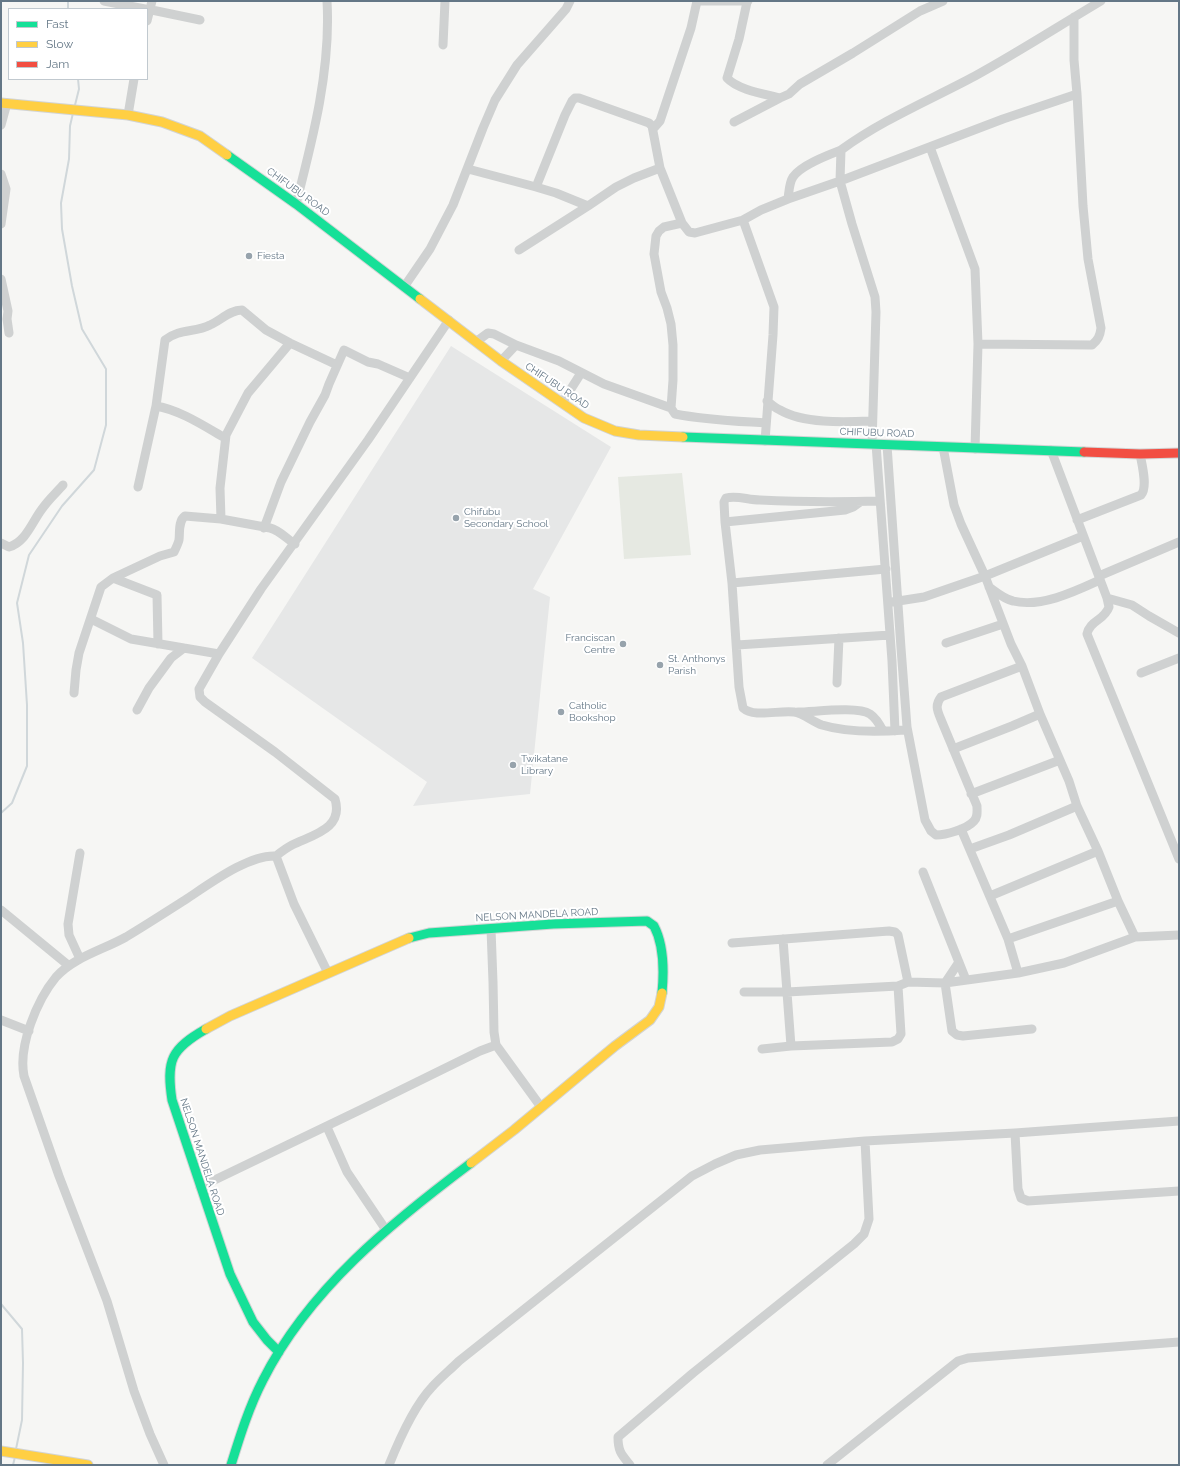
<!DOCTYPE html>
<html>
<head>
<meta charset="utf-8">
<style>
  body { margin:0 }
  #map { position:relative; width:1180px; height:1466px; overflow:hidden; background:#f6f6f4; font-family:Raleway,sans-serif }
  canvas { display:block }
  .frame { position:absolute; inset:0; border:2px solid #647786; pointer-events:none }
  .legend { position:absolute; left:8px; top:8px; width:140px; height:72px; box-sizing:border-box; background:#fff; border:1px solid #c1c9cf; margin:0; padding:5px 7px; list-style:none; font-size:12px; color:#647786 }
  .legend li { display:flex; align-items:center; gap:8px; height:20px }
  .legend b { width:20px; border:1px solid #c1c9cf }
</style>
</head>
<body>
<div id="map">
<canvas width="1180" height="1466"></canvas>
<div class="frame"></div>
<ul class="legend">
<li><b style="height:5px;background:#16e098"></b>Fast</li>
<li><b style="height:5px;background:#ffcf43"></b>Slow</li>
<li><b style="height:5px;background:#f24e42"></b>Jam</li>
</ul>
</div>
<script>
const context = document.querySelector('canvas').getContext('2d');
context.lineJoin = 'round';
function paint(path, color) { context.fillStyle = color; context.fill(path, 'evenodd'); }
function strokePath(path, color, width, dash) { context.strokeStyle = color; context.lineWidth = width; context.lineCap = dash ? 'butt' : 'round'; context.setLineDash(dash || []); context.stroke(path); }
function write(font, color, halo, rows, align = 'center') {
  context.font = font + ' Raleway,sans-serif'; context.lineWidth = 4; context.setLineDash([]); context.textBaseline = 'middle'; context.strokeStyle = halo; context.fillStyle = color; for (const [text, x, y, turn = 0] of rows) {
    context.save(); context.translate(x, y); context.rotate((+turn || 0) * Math.PI / 180); context.textAlign = isNaN(turn) ? turn : align; if (halo) context.strokeText(text, 0, 0); context.fillText(text, 0, 0); context.restore();
  }
}
paint(new Path2D(`
  M451 346 611 447 533 589 550 597 530 794 413 806 427 782 252 658Z`), '#e6e7e7');
paint(new Path2D(`
  M682 473 691 555 624 559 618 477Z`), '#e6e9e2');
strokePath(new Path2D(`
  M68 9V1
  M75 105 79 89 78 79
  M1 813 12 803 27 766V705L23 643 17 603 29 555 62 506 94 470 106 425V369L82 329 72 286 62 229 61 203 69 159 70 126 73 113
  M1 1304 22 1329 23 1363 22 1420 16 1449
  M13 1465 15 1457`), '#d0d7da', 2);
const fast = new Path2D(`
  M227 155 296 204 420 299
  M683 437 1084 452
  M409 938 429 933 553 924 647 921 654 926C664 945 664 972 662 993
  M206 1029C171 1049 166 1060 172 1100L230 1274 253 1322 267 1340 279 1352
  M231 1465C240 1436 249 1407 263 1380 309 1289 391 1223 471 1163`);
const slow = new Path2D(`
  M1 103 128 115 162 122 200 136 227 155
  M420 299 501 361 584 418 615 431 639 435 683 437
  M206 1029 230 1016 409 938
  M471 1163 514 1130 615 1046 650 1020 659 1007 662 993
  M1 1451 88 1465`);
const jam = new Path2D(`
  M1084 452 1140 454 1179 453`);
strokePath(fast, '#d2d4d4', 11);
strokePath(slow, '#d2d4d4', 11);
strokePath(jam, '#d2d4d4', 11);
strokePath(new Path2D(`
  M104 1 145 9
  M697 1H748
  M747 2 739 39 727 78C738 90 765 94 780 98L789 94 800 84 853 53 920 11 943 1
  M147 9 200 20
  M147 21 152 1
  M443 45 445 1
  M128 115 134 79
  M734 122 780 98
  M1 125 7 103
  M653 129 660 121 691 28 697 1
  M930 147 975 269 978 344 975 449
  M468 169 536 187 565 115 572 101 575 98H579L649 123 652 126 660 168 682 223 689 232 695 233 743 220
  M1 174 6 189 1 224
  M536 187 556 193 588 206 616 187 634 178 660 168
  M788 199C789 192 789 183 793 177 801 165 828 155 841 150
  M296 204C313 138 331 69 327 1
  M682 223 664 227 659 231 656 236 654 254 661 292 667 308 671 324 673 345V380L671 408 675 414C705 420 735 421 766 423
  M519 250 588 206
  M1 279 8 311 7 319 9 333
  M404 287 430 249 453 205 483 128 495 100 517 65 566 9 570 1
  M477 341 488 333 494 334 516 345 559 361 604 384 671 408
  M978 344 1092 345C1098 340 1100 336 1101 328L1088 259 1083 206 1077 94
  M501 361 516 345
  M767 401C771 404 775 408 780 410 804 424 845 422 872 421
  M562 403 581 373
  M156 406 165 340C180 328 195 333 210 325 221 320 230 310 242 310L266 330 290 343 337 365
  M765 441 773 335 774 307 743 220 761 210 788 199 840 181 1003 119 1077 94 1074 60V17
  M872 444 876 312 875 297 852 224 840 181 841 150C882 120 930 100 975 76 1017 53 1059 26 1101 1
  M876 444 892 661 895 731
  M887 445 901 648 907 727 925 820 931 831 936 835C946 835 967 829 974 821 978 817 977 812 977 806L942 722C938 712 934 706 941 697L1022 666
  M943 447 954 505 961 524 985 576 1011 644 1022 666 1040 714 1069 781 1077 806 1098 851 1118 901 1135 937
  M1051 450 1107 598 1109 607C1104 621 1090 620 1087 634L1179 859
  M138 487 156 406C180 410 204 426 225 438
  M880 501C840 502 800 502 760 500 748 500 737 495 726 498L724 502 725 522 732 583 739 687 743 708C754 718 779 710 794 712 803 713 813 722 822 725 848 733 879 732 905 730L907 727
  M221 519 220 488 226 435 248 393 290 343
  M1077 520 1141 495C1148 487 1142 465 1140 454
  M725 522 845 510 853 507 860 502
  M264 528 281 482 310 422 325 395 329 384 344 350 368 362 378 364 410 378
  M1 543 9 547C26 542 32 522 42 509 48 500 56 493 63 485
  M1099 576 1179 542
  M113 578 157 595 158 644
  M732 583 886 569
  M989 587C996 592 1004 599 1013 601 1041 608 1076 591 1100 580
  M1107 598 1132 605 1149 616 1179 633
  M892 602 924 597 985 576 1083 536
  M91 619 131 639 219 654
  M946 643 1003 624
  M737 645 890 635
  M1141 673 1179 658
  M837 683 839 638
  M74 693 76 670 79 653 101 587 113 578 160 556 174 552C176 548 178 544 179 540 180 532 178 521 185 516L221 519 270 528C279 530 287 539 295 544
  M137 710 149 688 171 658 184 648
  M798 712C814 712 857 706 870 714 876 718 880 725 883 731
  M953 749 1012 726 1040 714
  M971 794 1060 760
  M961 829 1008 939 1018 973
  M970 849 1009 835 1077 806
  M80 853 68 924 69 935 80 959
  M276 856 294 904 328 973
  M923 872 966 980
  M990 896 1098 851
  M1 910 68 965
  M783 939 791 1046
  M1008 939 1118 901
  M732 943 889 931 895 932 898 935 908 982
  M959 962 945 983 952 1031 957 1035 963 1036 1032 1029
  M744 992H787L898 986 908 982 945 983 1018 973 1064 963 1135 937 1179 935
  M1 1020 29 1031
  M496 1045 541 1107
  M762 1049 791 1046 892 1042 898 1039 901 1034 898 986
  M327 1127 347 1172 386 1230
  M1015 1133 1018 1189 1021 1198 1028 1201 1179 1191
  M200 1187 360 1110 480 1051 496 1045 494 1032 493 982 491 929
  M164 1465 150 1434 134 1391 107 1301 59 1176 24 1076C18 1046 37 1000 56 977 74 957 103 950 126 937 146 925 166 912 185 900 208 885 249 854 276 856 281 852 286 848 292 845 312 835 344 829 335 799L275 752 205 702 200 697 199 689 219 654 261 589 368 440 449 320
  M389 1465C399 1440 414 1406 432 1387 440 1378 450 1370 459 1361L692 1176 715 1164 736 1155 760 1150 865 1141 1015 1133 1179 1121
  M630 1465C621 1454 618 1451 618 1437L693 1373 854 1244 864 1234 869 1219 865 1141
  M827 1465 958 1361 968 1358 1179 1342`), '#cfd1d1', 9);
strokePath(fast, '#16e098', 9);
strokePath(slow, '#ffcf43', 9);
strokePath(jam, '#f24e42', 9);
for (const [x, y, r, color] of [
  [249,256,4,"#97a3ac"],
  [456,518,4,"#97a3ac"],
  [623,644,4,"#97a3ac"],
  [660,665,4,"#97a3ac"],
  [561,712,4,"#97a3ac"],
  [513,765,4,"#97a3ac"]
]) { const dot = new Path2D(); dot.arc(x, y, r, 0, 2 * Math.PI); context.fillStyle = color; context.fill(dot); strokePath(dot, '#fff', 1.5); }
write('10px', '#647786', '#fff', [
  ["CHIFUBU ROAD",298,192,36],
  ["CHIFUBU ROAD",557,386,34],
  ["CHIFUBU ROAD",877,433,2],
  ["NELSON MANDELA ROAD",537,915,-3],
  ["NELSON MANDELA ROAD",202,1157,72]
]);
write('10px', '#647786', '#fff', [
  ["Fiesta",257,256],
  ["Chifubu",464,512],
  ["Secondary School",464,524],
  ["Franciscan",615,638,"right"],
  ["Centre",615,650,"right"],
  ["St. Anthonys",668,659],
  ["Parish",668,671],
  ["Catholic",569,706],
  ["Bookshop",569,718],
  ["Twikatane",521,759],
  ["Library",521,771]
], 'left');
</script>
</body>
</html>
